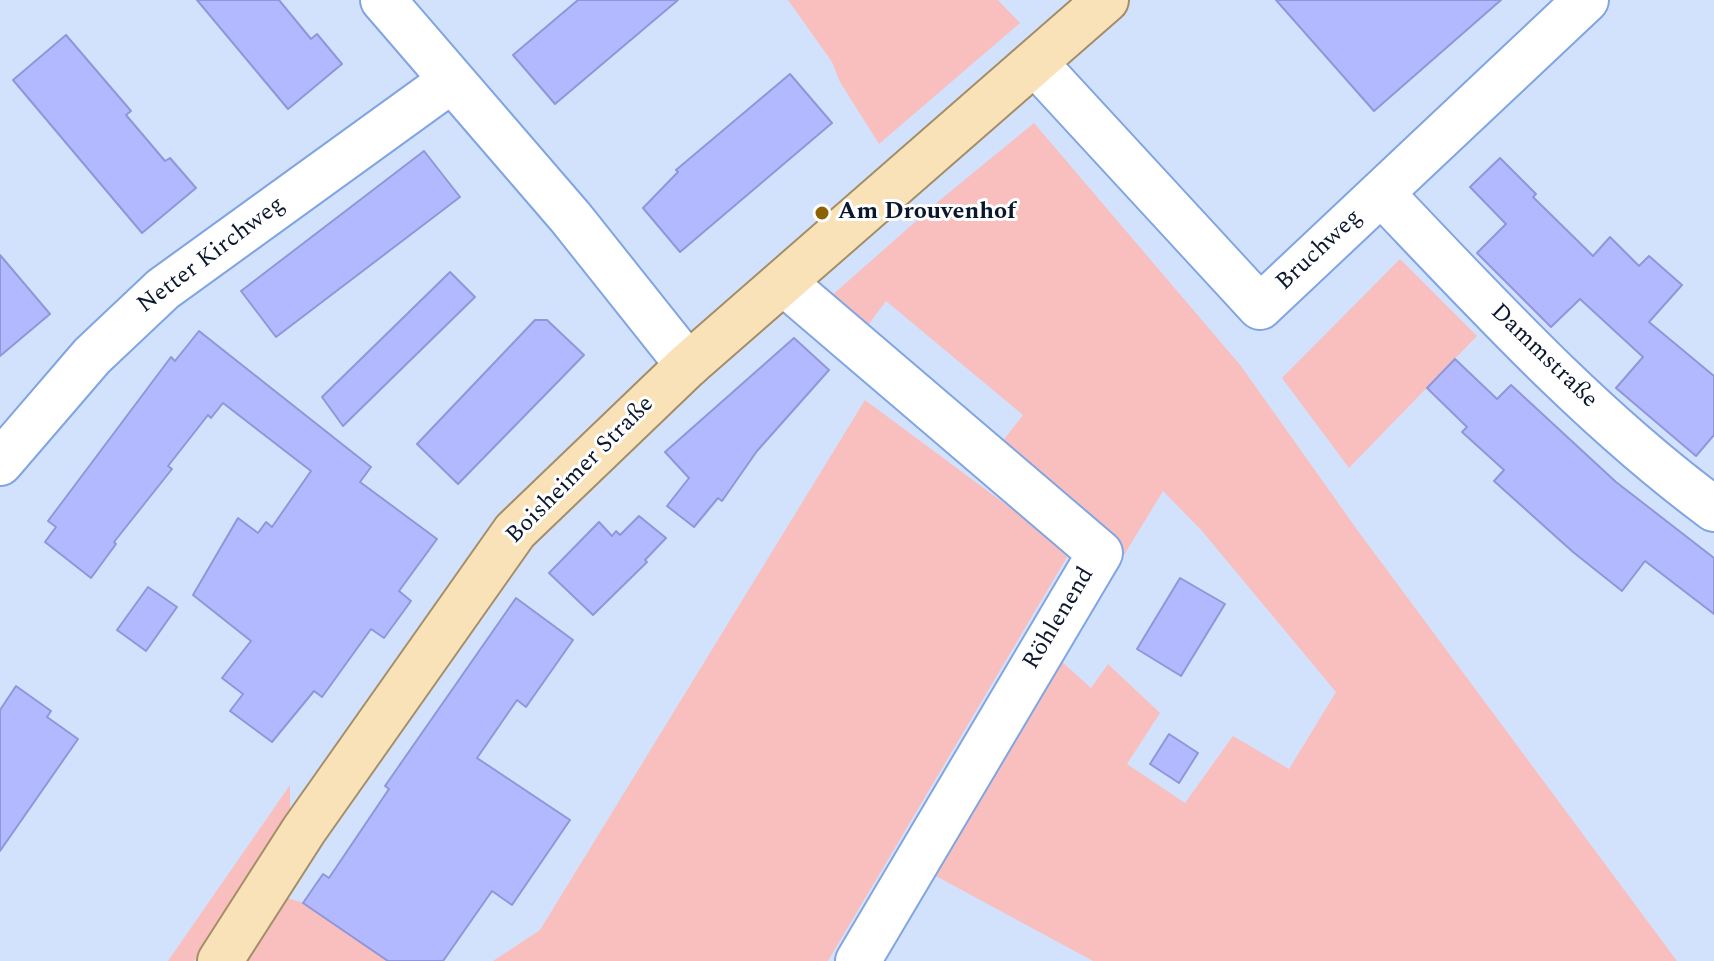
<!DOCTYPE html>
<html>
<head>
<meta charset="utf-8">
<style>
  body { margin:0 }
  canvas { display:block; background:#d2e2fc }
</style>
</head>
<body>
<canvas width="1714" height="961"></canvas>
<script>
const context = document.querySelector('canvas').getContext('2d');
context.lineJoin = 'round';
function paint(path, color) { context.fillStyle = color; context.fill(path, 'evenodd'); }
function strokePath(path, color, width, dash) { context.strokeStyle = color; context.lineWidth = width; context.lineCap = dash ? 'butt' : 'round'; context.setLineDash(dash || []); context.stroke(path); }
function write(font, color, halo, rows, align = 'center') {
  context.font = font + ' Spectral,serif'; context.lineWidth = 6; context.setLineDash([]); context.textBaseline = 'middle'; context.strokeStyle = halo; context.fillStyle = color; for (const [text, x, y, turn = 0] of rows) {
    context.save(); context.translate(x, y); context.rotate((+turn || 0) * Math.PI / 180); context.textAlign = isNaN(turn) ? turn : align; if (halo) context.strokeText(text, 0, 0); context.fillText(text, 0, 0); context.restore();
  }
}
paint(new Path2D(`
  M788 0H998L1020 23 879 144 840 82 832 62Z
  M1034 123 1241 366 1358 531 1677 961H1093L934 875 1061 661 1091 688 1108 664 1160 713 1127 764 1185 803 1233 736 1289 769 1336 692 1202 531 1163 491 1115 570 1002 442 1023 415 886 301 866 328 830 297 940 200Z
  M1400 259 1477 336 1349 468 1282 378Z
  M865 400 1070 552 828 961H493L540 930Z
  M290 785V811L194 961H168Z
  M282 897 301 902 388 961H240Z`), '#f8bfbe');
const building = new Path2D(`
  M197 0H279L311 39 317 34 342 64 288 109Z
  M578 0H678L555 104 513 55Z
  M1276 0H1501L1374 111Z
  M66 35 131 111 126 115 165 161 170 158 196 188 142 233 13 80Z
  M790 74 832 123 680 252 643 208 678 172 676 170Z
  M424 151 460 197 276 337 241 291Z
  M1500 158 1536 194 1533 197 1593 256 1610 237 1639 266 1649 256 1682 285 1649 322 1714 376V435L1696 456 1616 388 1643 357 1580 299 1551 327 1477 253 1506 224 1470 187Z
  M0 255 50 314 0 356Z
  M450 272 475 297 343 426 322 397Z
  M535 320H547L584 355 458 484 417 444Z
  M199 331 371 467 360 482 437 539 399 591 411 601 384 638 371 629 322 697 314 691 272 742 230 711 243 694 222 678 251 641 193 595 238 518 258 533 266 522 272 527 311 471 223 403 211 418 208 415 168 466 172 469 114 542 116 544 91 578 45 542 56 527 48 521 171 357 175 361Z
  M794 338 829 370 757 451 722 501 718 498 694 527 667 506 689 478 665 452Z
  M1455 359 1497 399 1511 385 1616 482 1714 558V614L1645 561 1622 591 1573 552 1494 481 1504 470 1462 432 1467 427 1427 388Z
  M639 516 666 538 645 560 647 562 593 615 549 573 599 522 612 536 616 531 620 535Z
  M1180 578 1225 604 1181 676 1137 649Z
  M148 587 177 607 146 651 117 630Z
  M516 598 573 640 526 707 517 700 477 758 570 820 512 905 492 891 443 961H388L303 903 323 874 329 878 389 789 385 786Z
  M16 686 51 711 47 717 78 739 0 851V710Z
  M1169 734 1198 753 1179 783 1150 764Z`);
paint(building, '#b3b9fe');
strokePath(building, '#9096d9', 2);
const minor = new Path2D(`
  M383 0 571 218 688 365
  M1035 63 1260 307 1586 0
  M1381 193C1487 304 1591 418 1714 509
  M784 283 1100 553 858 961
  M0 463 92 356 163 289 452 80`);
const major = new Path2D(`
  M220 961 304 830 515 531 688 365 1106 0`);
strokePath(minor, '#80a5e2', 48);
strokePath(major, '#a48e68', 48);
strokePath(minor, '#fff', 44);
strokePath(major, '#fae2b8', 44);
for (const [x, y, r, color] of [
  [822,213,8,"#8b6203"]
]) { const dot = new Path2D(); dot.arc(x, y, r, 0, 2 * Math.PI); context.fillStyle = color; context.fill(dot); strokePath(dot, '#fff', 3); }
write('bold 24px', '#0a172e', '#fff', [
  ["Am Drouvenhof",838,213]
], 'left');
write('24px', '#0a172e', '#fff', [
  ["Bruchweg",1320,251,-43],
  ["Netter Kirchweg",212,256,-37],
  ["Dammstraße",1543,357,44],
  ["Boisheimer Straße",581,471,-45],
  ["Röhlenend",1060,619,-59]
]);
</script>
</body>
</html>
